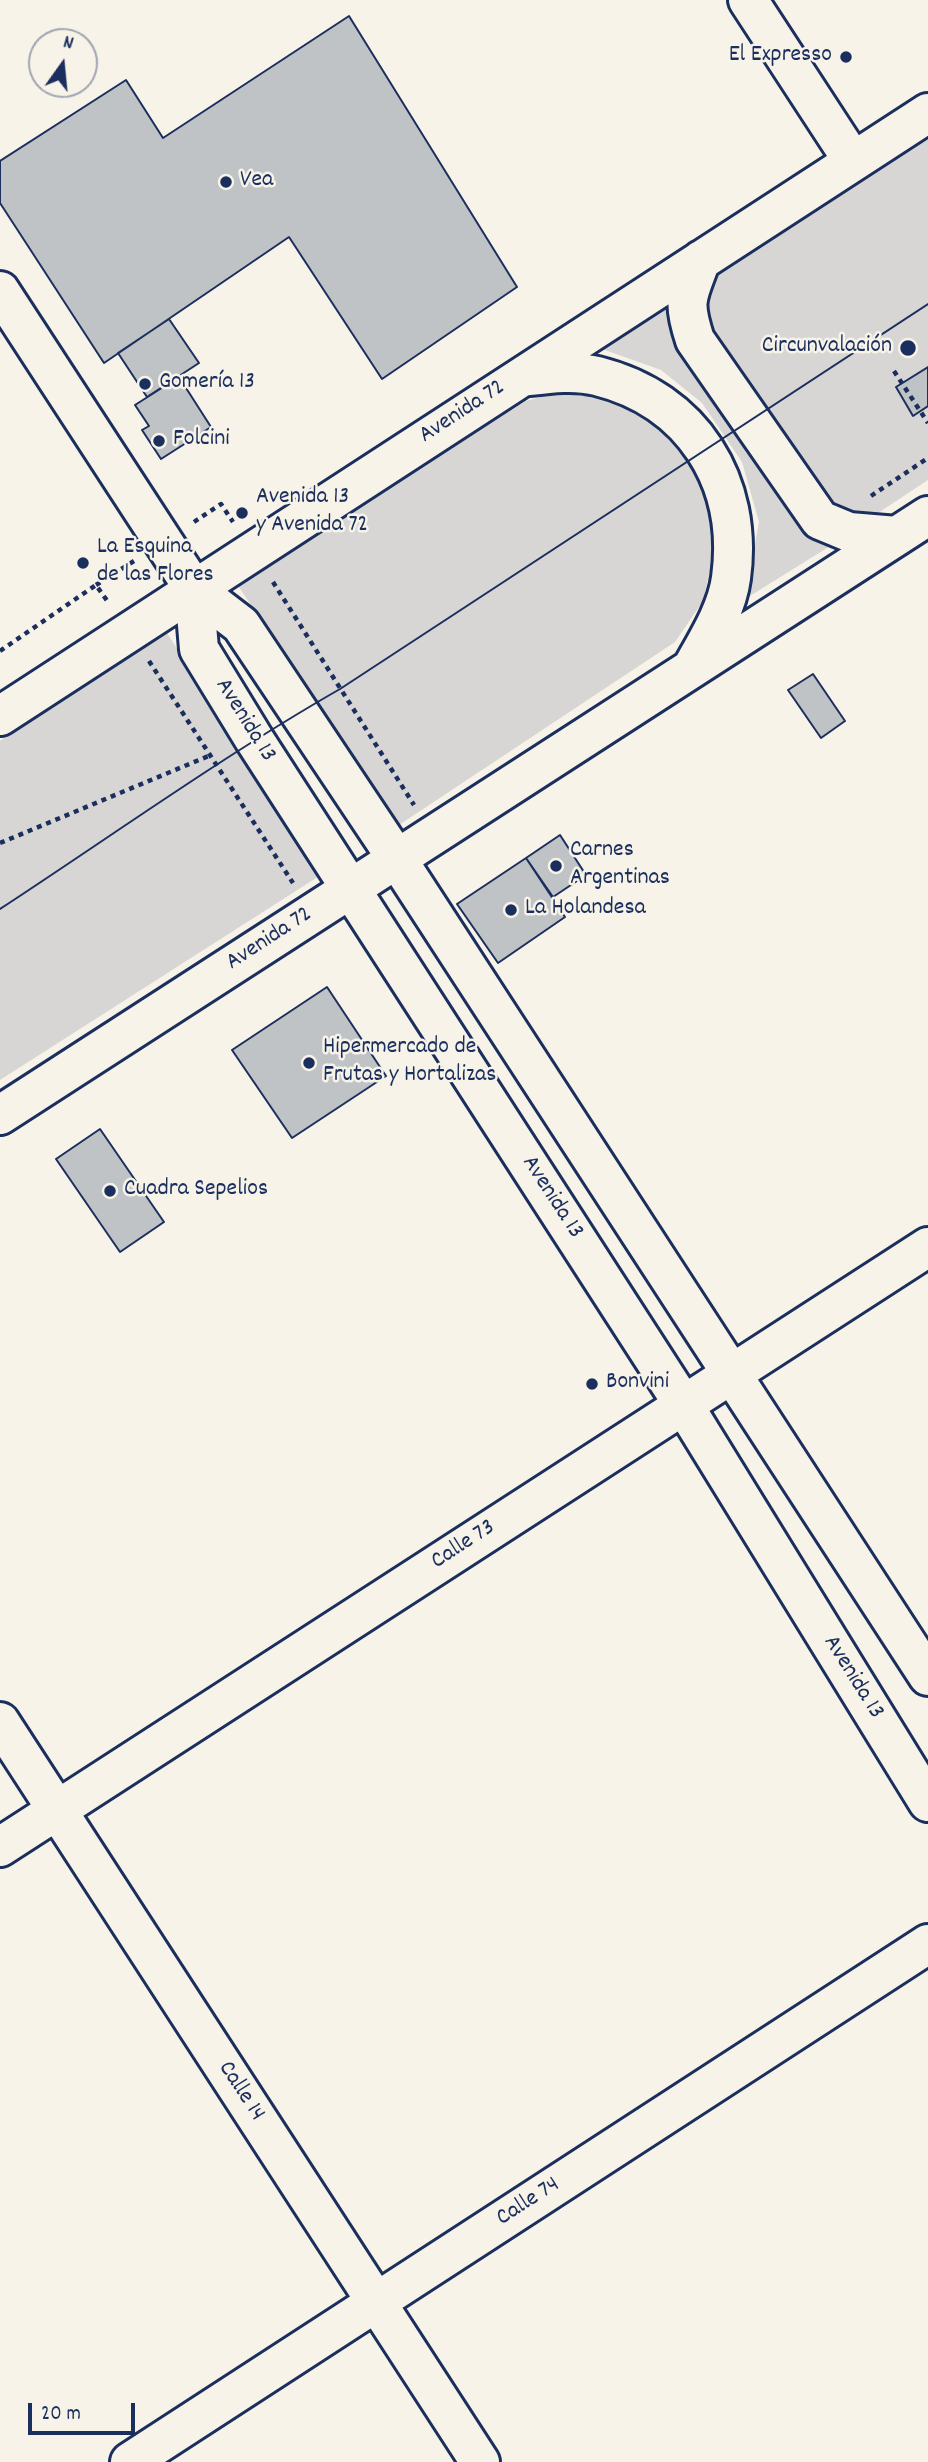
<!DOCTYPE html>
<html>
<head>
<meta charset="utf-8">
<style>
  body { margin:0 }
  #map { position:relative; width:928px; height:2462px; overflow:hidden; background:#f7f3e8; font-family:Dekko,sans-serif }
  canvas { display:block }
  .north { position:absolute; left:28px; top:28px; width:70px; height:70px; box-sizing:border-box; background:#f7f3e8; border:2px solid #9fa5b1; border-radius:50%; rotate:15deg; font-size:19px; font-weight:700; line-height:28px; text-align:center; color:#1b2f5e }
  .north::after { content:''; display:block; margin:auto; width:24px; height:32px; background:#1b2f5e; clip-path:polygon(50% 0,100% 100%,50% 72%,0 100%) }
  .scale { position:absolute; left:28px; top:2403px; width:107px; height:32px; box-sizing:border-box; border:4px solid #1b2f5e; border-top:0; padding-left:9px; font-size:21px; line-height:24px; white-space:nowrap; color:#1b2f5e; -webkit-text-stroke:5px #f7f3e8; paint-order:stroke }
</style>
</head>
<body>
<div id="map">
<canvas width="928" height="2462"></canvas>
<div class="north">N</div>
<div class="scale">20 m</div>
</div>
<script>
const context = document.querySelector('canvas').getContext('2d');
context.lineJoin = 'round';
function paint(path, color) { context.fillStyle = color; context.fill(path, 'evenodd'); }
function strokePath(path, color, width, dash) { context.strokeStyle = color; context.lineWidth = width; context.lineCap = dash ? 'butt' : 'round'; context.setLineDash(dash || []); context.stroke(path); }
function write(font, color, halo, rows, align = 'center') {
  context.font = font + ' Dekko,sans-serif'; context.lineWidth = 5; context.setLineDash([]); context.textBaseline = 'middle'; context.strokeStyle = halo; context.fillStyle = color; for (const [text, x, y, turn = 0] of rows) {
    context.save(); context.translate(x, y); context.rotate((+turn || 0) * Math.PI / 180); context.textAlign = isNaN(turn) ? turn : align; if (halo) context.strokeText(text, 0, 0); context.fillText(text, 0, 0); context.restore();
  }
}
paint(new Path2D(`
  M928 128V480L872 517 830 510 704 324 702 289 717 264Z
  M669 300 835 543 745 599 759 522 742 462 702 403 661 370 602 349Z
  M560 392 591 395 636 409 663 428 702 481 714 520 712 561 703 601 675 642 396 827 237 584 526 401Z
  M165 630 324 873 0 1080V741Z`), '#d7d6d4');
const building = new Path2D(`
  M349 16 517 287 382 379 289 237 104 363 0 203V161L126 80 163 138Z
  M169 319 199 363 147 397 118 353Z
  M928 367V406L913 416 896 387Z
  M179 377 211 427 161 459 142 430 149 426 135 405Z
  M813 674 845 721 821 738 788 690Z
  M560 835 586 875 553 897 526 858Z
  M526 858 565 917 498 963 457 904Z
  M327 987 386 1076 292 1138 232 1050Z
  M100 1129 164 1222 120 1252 56 1159Z`);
paint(building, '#c0c3c5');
strokePath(building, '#1b2f5e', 2);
const street = new Path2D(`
  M748 0 853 161
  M0 1722 480 2462
  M0 1847 928 1247
  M130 2462 928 1944`);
const secondary = new Path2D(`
  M0 291 194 589 241 625 397 859 928 1676
  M194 589 199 649 254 739 683 1404 928 1802`);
const highway = new Path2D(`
  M701 260C687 298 682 300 695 340L820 520 849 532 897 536
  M522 377C547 374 573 370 597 376 693 400 744 482 731 578 727 609 708 639 693 666
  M0 716 928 113
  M0 1115 928 516`);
strokePath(street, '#1b2f5e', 44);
strokePath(secondary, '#1b2f5e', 44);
strokePath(highway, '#1b2f5e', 44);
strokePath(new Path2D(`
  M894 371 928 423
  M871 496 928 458
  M194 522 221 504 233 522
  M273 582 414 805
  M96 585 134 561
  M0 651 96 585 108 602
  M149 661 293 883
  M0 843 211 755`), '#1b2f5e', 4.5, [5, 5]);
strokePath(street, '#f7f3e8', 38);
strokePath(secondary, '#f7f3e8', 38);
strokePath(highway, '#f7f3e8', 38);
strokePath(new Path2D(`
  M0 909C113 835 223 756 340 689L928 304`), '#1b2f5e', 2);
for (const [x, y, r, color] of [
  [846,57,7,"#1b2f5e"],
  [226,182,7,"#1b2f5e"],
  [908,348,9,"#1b2f5e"],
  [145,384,7,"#1b2f5e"],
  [159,441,7,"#1b2f5e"],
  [242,513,7,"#1b2f5e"],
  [83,563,7,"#1b2f5e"],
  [556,866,7,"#1b2f5e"],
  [511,910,7,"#1b2f5e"],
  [309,1063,7,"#1b2f5e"],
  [110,1191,7,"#1b2f5e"],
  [592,1384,7,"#1b2f5e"]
]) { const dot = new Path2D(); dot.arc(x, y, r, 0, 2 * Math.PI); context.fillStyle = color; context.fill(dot); strokePath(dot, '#f7f3e8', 2.5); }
write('24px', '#1b2f5e', '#f7f3e8', [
  ["El Expresso",832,57,"right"],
  ["Vea",240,182],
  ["Circunvalación",892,348,"right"],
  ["Gomería 13",159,384],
  ["Folcini",173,441],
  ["Avenida 13",256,499],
  ["y Avenida 72",256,527],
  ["La Esquina",97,549],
  ["de las Flores",97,577],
  ["Carnes",570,852],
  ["Argentinas",570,880],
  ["La Holandesa",525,910],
  ["Hipermercado de",323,1049],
  ["Frutas y Hortalizas",323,1077],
  ["Cuadra Sepelios",124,1191],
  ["Bonvini",606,1384]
], 'left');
write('24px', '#1b2f5e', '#f7f3e8', [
  ["Avenida 72",463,413,-33],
  ["Avenida 13",244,721,58],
  ["Avenida 72",270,940,-33],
  ["Avenida 13",551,1198,57],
  ["Calle 73",464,1546,-33],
  ["Avenida 13",852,1678,58],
  ["Calle 14",240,2092,57],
  ["Calle 74",529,2203,-33]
]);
</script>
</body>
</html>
